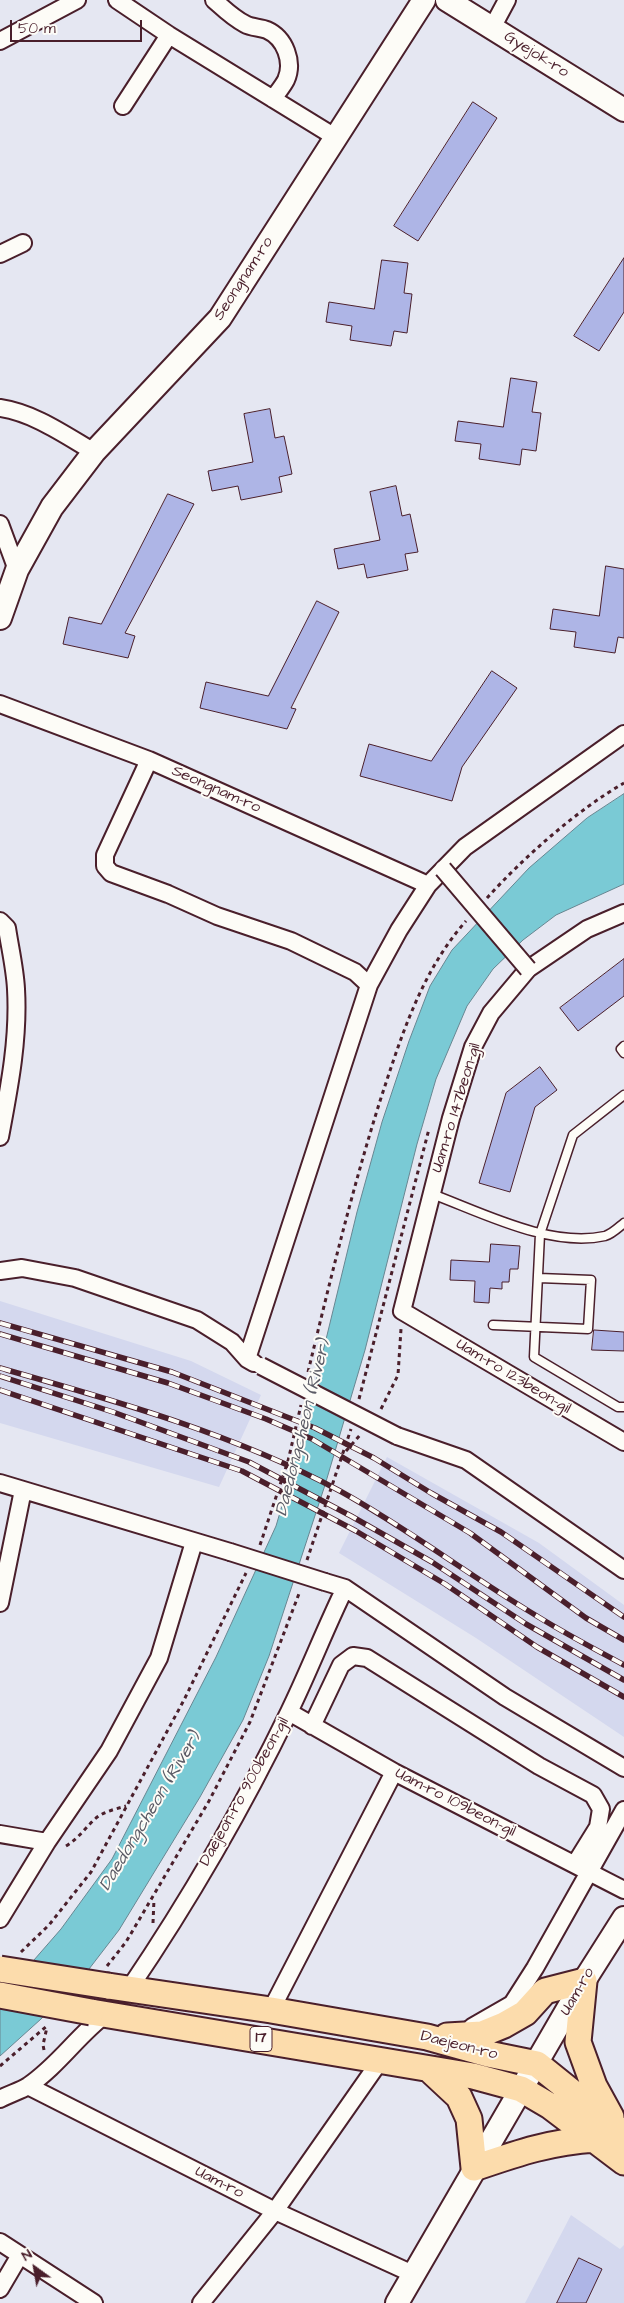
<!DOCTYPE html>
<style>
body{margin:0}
#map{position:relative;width:624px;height:2303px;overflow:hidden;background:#e5e7f2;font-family:"Architects Daughter",sans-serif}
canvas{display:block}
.north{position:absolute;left:10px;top:2243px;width:50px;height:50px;-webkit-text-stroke:4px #fdfcf7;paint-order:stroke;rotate:328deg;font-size:14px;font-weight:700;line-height:20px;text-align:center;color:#4a1f2b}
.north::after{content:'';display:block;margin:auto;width:18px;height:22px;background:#4a1f2b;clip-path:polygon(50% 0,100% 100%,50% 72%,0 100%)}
.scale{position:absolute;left:10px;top:20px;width:132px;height:22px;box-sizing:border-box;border:2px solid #4a1f2b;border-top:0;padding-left:6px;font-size:15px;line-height:18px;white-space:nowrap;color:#4a1f2b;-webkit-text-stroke:4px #fdfcf7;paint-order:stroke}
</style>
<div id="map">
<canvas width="624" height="2303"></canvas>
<div class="north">N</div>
<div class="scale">50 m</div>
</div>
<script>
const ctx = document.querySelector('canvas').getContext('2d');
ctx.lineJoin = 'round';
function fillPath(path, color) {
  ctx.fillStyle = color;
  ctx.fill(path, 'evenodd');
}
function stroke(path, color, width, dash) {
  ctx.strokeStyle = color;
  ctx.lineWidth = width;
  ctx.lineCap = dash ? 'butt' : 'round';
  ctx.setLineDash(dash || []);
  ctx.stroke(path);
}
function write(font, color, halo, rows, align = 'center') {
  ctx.font = font + ' "Architects Daughter",sans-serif';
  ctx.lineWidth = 4;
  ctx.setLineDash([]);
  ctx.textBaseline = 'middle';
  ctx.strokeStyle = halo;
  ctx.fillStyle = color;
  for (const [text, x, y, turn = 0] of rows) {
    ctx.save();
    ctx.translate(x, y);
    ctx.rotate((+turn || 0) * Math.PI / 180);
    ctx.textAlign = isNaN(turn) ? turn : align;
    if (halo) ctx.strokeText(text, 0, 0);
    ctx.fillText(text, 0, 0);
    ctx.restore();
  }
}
fillPath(new Path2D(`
 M0 1301 191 1361 261 1395 219 1487 0 1423Z
 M387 1457 539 1543 624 1605V1737L476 1638 339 1553Z
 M571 2215 620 2249 624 2245V2303H525Z`), '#d4d8ee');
const water = new Path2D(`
 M624 794V884L556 915 523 940 493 969 467 1006 436 1079 417 1144 365 1350 325 1485 269 1656 243 1720 200 1797 119 1930 89 1969 41 2019 0 2056V1999L61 1929 112 1859 216 1657 276 1526 302 1438 357 1212 382 1122 409 1041 430 986 452 950 529 868 587 818Z`);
fillPath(water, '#7acad5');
stroke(water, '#678691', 1);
const building = new Path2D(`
 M473 102 497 118 418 241 394 226Z
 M624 258V312L599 351 574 336Z
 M382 260 408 263 404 293 412 294 407 333 394 331 391 346 350 340 352 326 326 322 329 302 374 309Z
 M511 378 537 382 532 412 541 413 536 451 522 449 520 465 479 459 481 444 455 441 458 421 503 427Z
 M270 409 275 438 284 436 292 474 279 477 282 492 241 500 238 486 212 491 208 471 253 462 244 414Z
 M396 486 402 516 410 514 418 552 405 554 408 570 367 578 364 564 338 569 334 549 380 540 370 492Z
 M168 494 194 504 125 633 135 636 128 658 63 644 69 617 101 624Z
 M606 566 624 569V638L618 637 615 653 574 647 576 632 550 629 553 609 599 616Z
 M317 601 339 612 291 708 296 709 287 729 200 708 206 682 268 696Z
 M492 671 517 688 462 767 452 801 360 776 369 744 431 761Z
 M624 959V996L578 1031 560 1008Z
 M540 1067 557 1090 535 1107 510 1192 479 1183 506 1093Z
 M491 1244 520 1246 518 1269H510L509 1282H502V1289L490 1288 489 1303 474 1302 475 1281 450 1280 451 1260 489 1262Z
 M594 1330 624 1332V1351L592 1350Z
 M579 2258 602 2269 586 2303H557Z`);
fillPath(building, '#aeb5e6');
stroke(building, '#4a1f2b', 1);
const lane = new Path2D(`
 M624 1046 621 1049 624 1053
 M624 1095 573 1135 540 1234 534 1357 618 1407H624
 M432 1194C483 1213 550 1248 605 1236 612 1234 619 1227 624 1223
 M493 1325 588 1329 591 1280 539 1278`);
const street = new Path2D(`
 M117 0 169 35 335 137
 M214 0C224 9 233 18 245 24 252 28 260 27 267 30 285 38 294 62 286 80 283 86 277 93 273 99
 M492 28 507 0
 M0 41 77 0
 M123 106 169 35
 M0 254 23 243
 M0 408C34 413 65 435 94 452
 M0 524 17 570
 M0 704 149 760 428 885
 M149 760 105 855V866L111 873 168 894 217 916 291 941 355 972 369 985
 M624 913 587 929 528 969 491 1013 473 1047 451 1118 402 1311 624 1442
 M0 921 7 928C10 948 15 969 16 989 19 1039 9 1089 0 1137
 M0 1271 22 1268 75 1278 197 1320 232 1342 247 1359 254 1363
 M247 1359 369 985 399 930 428 885 465 847 624 734
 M397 1436 466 1460 624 1570
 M0 1483 230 1552
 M325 1582 345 1588 505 1697 624 1768
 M0 1603 23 1490
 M289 1712 394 1772 624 1890
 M312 1726 341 1665 353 1656 367 1658 539 1766 593 1795 601 1809 598 1827 575 1864
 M0 1834 47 1842
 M0 1919 47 1842 109 1751 159 1658 194 1542
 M129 1989C188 1902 243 1807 289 1712 309 1671 325 1629 345 1588
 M271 2010 394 1772
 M472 2027 512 2004 535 1968 624 1810
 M28 2086 275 2211 413 2274
 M0 2099C9 2094 20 2091 28 2086 58 2066 78 2035 106 2014
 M0 2242 94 2303
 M0 2289 20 2255
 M201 2303 275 2211 380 2061`);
const secondary = new Path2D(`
 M447 0 624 110
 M0 618 17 570 52 507 94 452 220 318 424 0
 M397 2303 584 1981 624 1918`);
const primary = new Path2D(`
 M108 1986 271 2010 427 2037 488 2054 537 2064 624 2134
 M91 2012 473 2076 521 2089 550 2106 624 2162
 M447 2036 482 2034 504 2025 525 2013 545 1991 584 1981 578 2042 594 2086 611 2117
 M430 2070 459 2097 469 2119 474 2168C518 2153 549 2142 596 2139`);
stroke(lane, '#4a1f2b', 11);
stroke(street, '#4a1f2b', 20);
stroke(secondary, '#4a1f2b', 26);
stroke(primary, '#4a1f2b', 29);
stroke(new Path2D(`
 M487 898C523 858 577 810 624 783
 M308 1372C330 1281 352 1190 380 1101 401 1037 421 972 466 921
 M359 1399 429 1129
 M381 1409 398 1375 401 1329
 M346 1451 360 1435
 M260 1545 288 1461 301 1405
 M307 1560 351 1429
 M66 1846C79 1838 86 1827 96 1818 105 1811 116 1809 126 1806
 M153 1923 154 1899
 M21 1952 49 1925 91 1872 184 1700 246 1573
 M107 1966 126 1942 209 1801 250 1722 300 1591
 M44 2050 43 2045 47 2027
 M0 2066 48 2025`), '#4a1f2b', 3, [4, 4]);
stroke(lane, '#fdfcf7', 8);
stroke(street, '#fdfcf7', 16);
stroke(secondary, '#fdfcf7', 22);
stroke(primary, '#fcdcac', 25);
const rail = new Path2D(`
 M0 1323 172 1372 315 1428 374 1458 431 1493 501 1532 624 1617
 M0 1334 168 1383 266 1419 312 1439 470 1533 586 1618 624 1640
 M0 1368C116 1401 234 1434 340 1491 407 1528 467 1574 532 1613 562 1632 593 1648 624 1665
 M0 1376 113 1412 249 1462 351 1516 432 1562 526 1624 624 1680
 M0 1390 242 1471 356 1531 445 1584 537 1647 624 1697`);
stroke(rail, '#4a1f2b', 5.5);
stroke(rail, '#fdfcf7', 4, [11]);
const streetBridge = new Path2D(`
 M443 869 528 969
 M261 1366 397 1436
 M230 1552 325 1582`);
const primaryBridge = new Path2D(`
 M0 1969 108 1986
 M0 1995 91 2012`);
stroke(streetBridge, '#4a1f2b', 20, []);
stroke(primaryBridge, '#4a1f2b', 29, []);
stroke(streetBridge, '#fdfcf7', 16);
stroke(primaryBridge, '#fcdcac', 25);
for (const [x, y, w] of [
 [261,2039,22]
]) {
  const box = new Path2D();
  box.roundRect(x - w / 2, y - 12.5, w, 25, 4);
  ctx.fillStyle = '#fdfcf7';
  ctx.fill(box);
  stroke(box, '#4a1f2b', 1);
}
write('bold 15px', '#4a1f2b', null, [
 ["17",261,2039]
]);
write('16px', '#4a1f2b', '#fdfcf7', [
 ["Gyejok-ro",536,55,32],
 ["Seongnam-ro",244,279,-57],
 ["Seongnam-ro",216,790,24],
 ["Uam-ro 147beon-gil",457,1108,-73],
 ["Uam-ro 123beon-gil",513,1377,31],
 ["Daejeon-ro 900beon-gil",245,1792,-61],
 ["Uam-ro 109beon-gil",455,1803,27],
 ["Uam-ro",578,1992,-60],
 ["Daejeon-ro",459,2046,14],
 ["Uam-ro",219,2183,27]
]);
write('italic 18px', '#5b5b66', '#fdfcf7', [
 ["Daedongcheon (River)",304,1428,-76],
 ["Daedongcheon (River)",151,1812,-59]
]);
</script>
